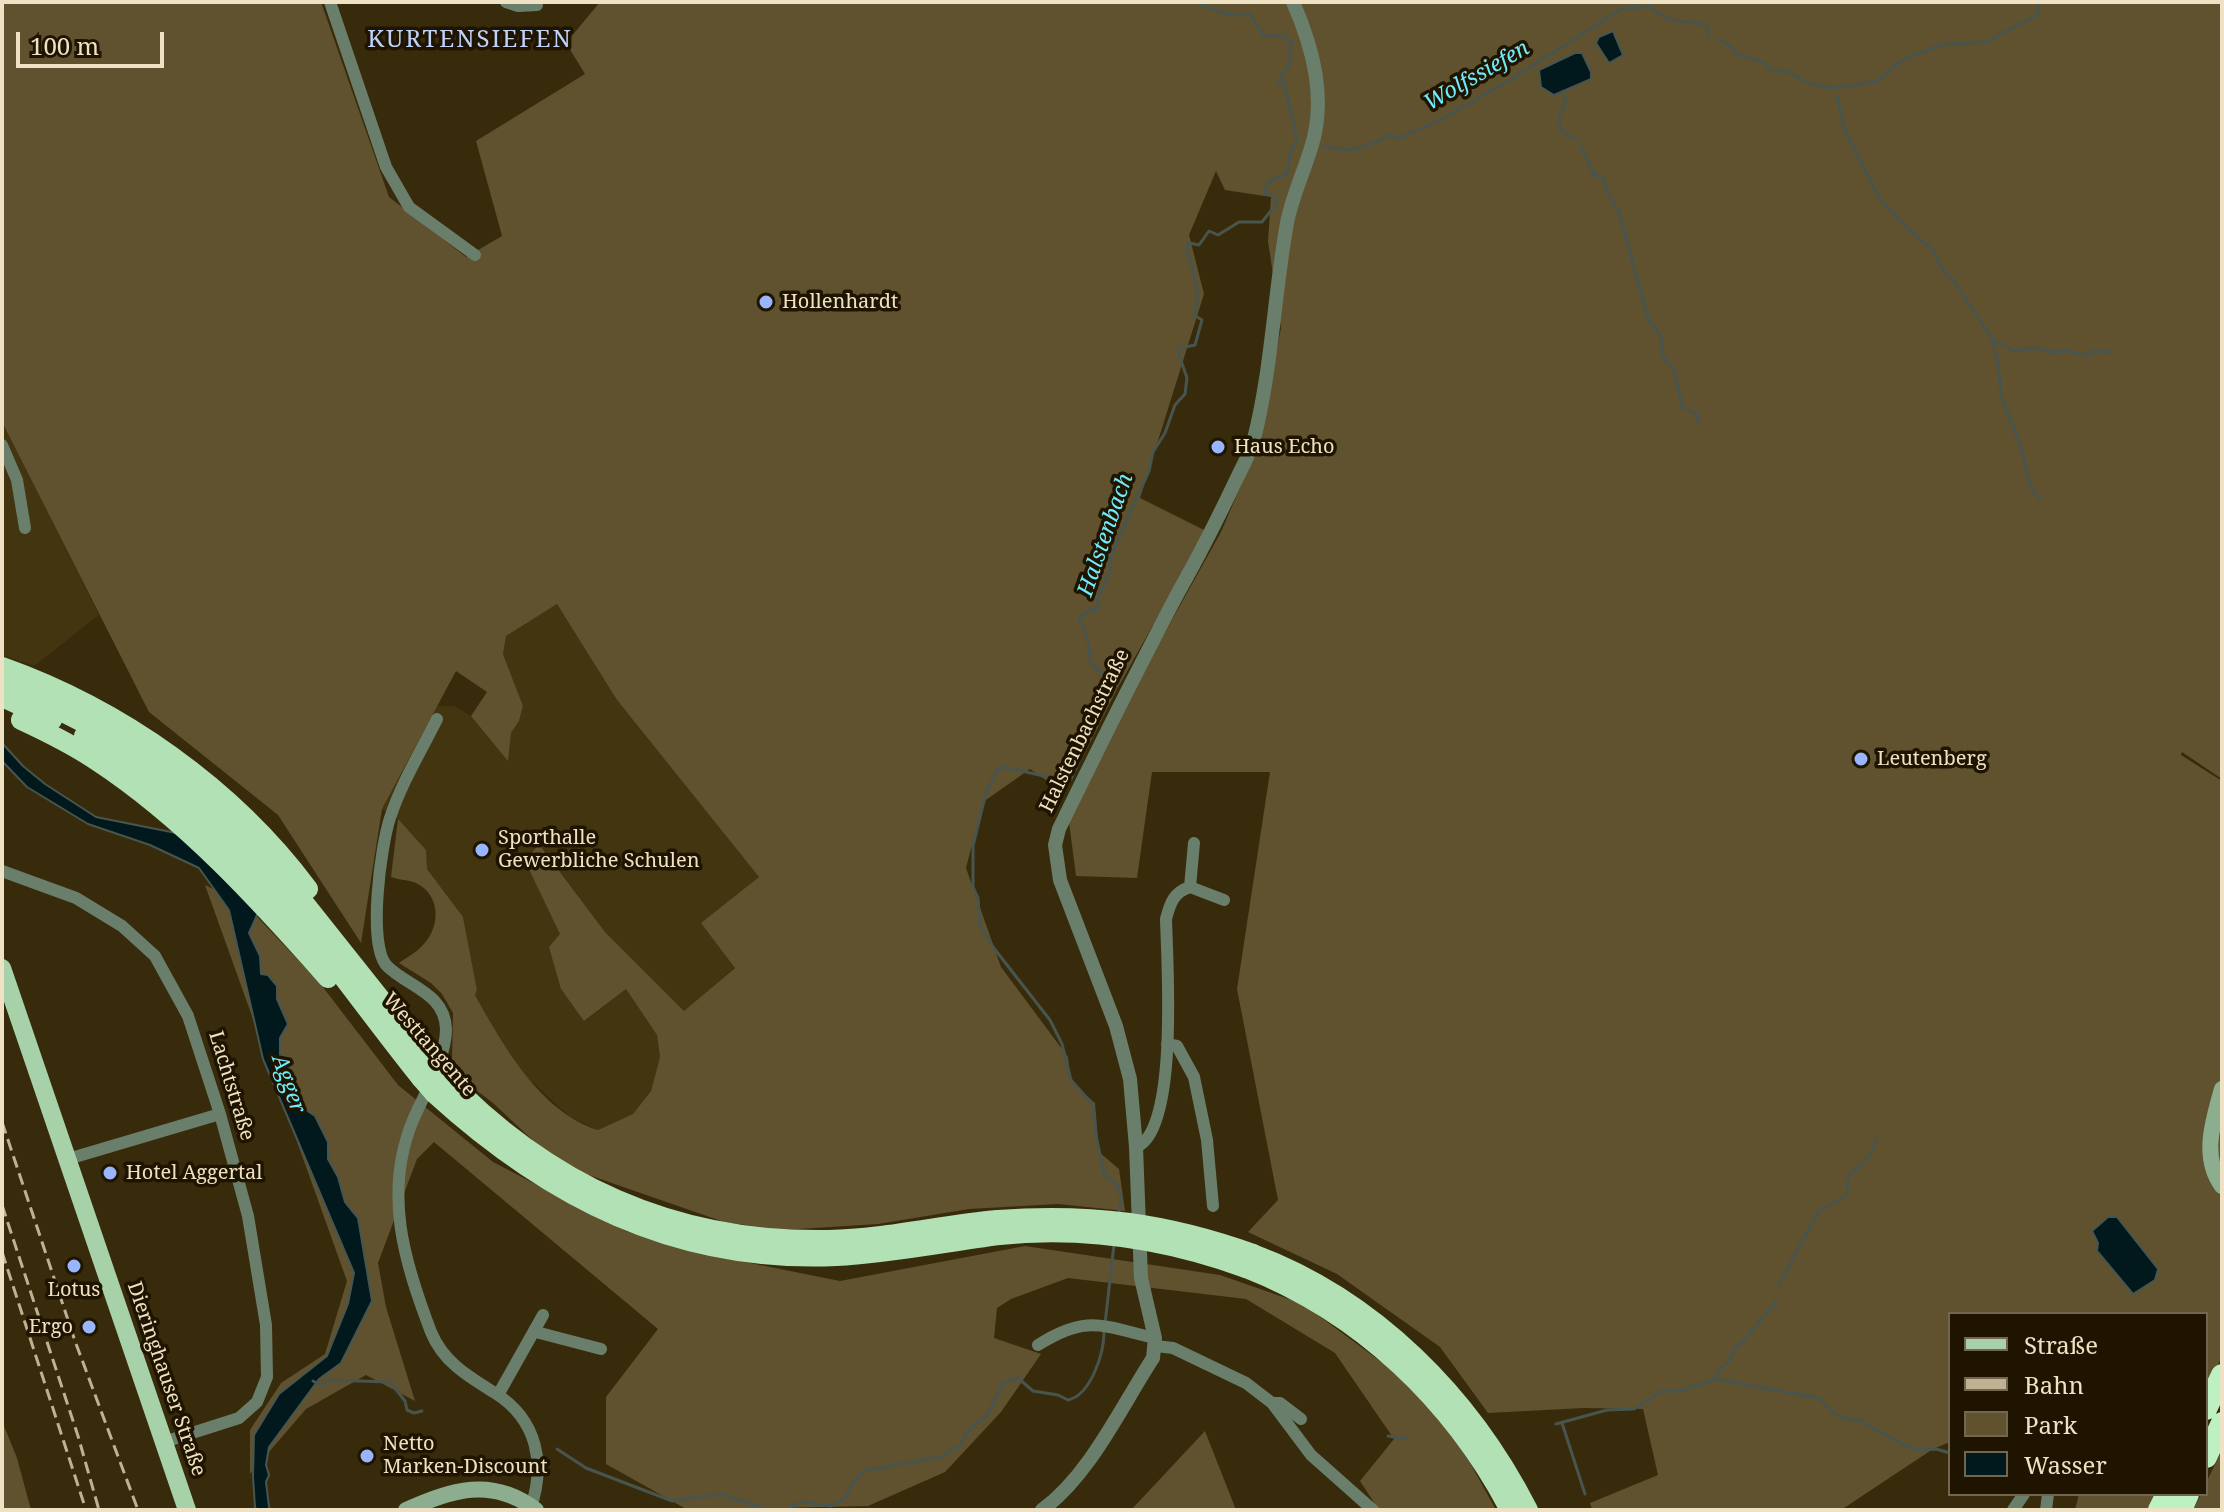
<!DOCTYPE html>
<meta charset="utf-8">
<style>
body{margin:0}
#map{position:relative;width:2224px;height:1512px;overflow:hidden;background:#382b0b;font-family:"Noto Serif",serif}
canvas{display:block}
.frame{position:absolute;inset:0;border:4px solid #efe2c4;pointer-events:none}
.legend{position:absolute;left:1948px;top:1312px;width:260px;height:184px;box-sizing:border-box;background:#1e1400;border:2px solid #72664e;margin:0;padding:10px 14px;list-style:none;font-size:24px;color:#efe2c4}
.legend li{display:flex;align-items:center;gap:16px;height:40px}
.legend b{width:40px;border:2px solid #72664e}
.scale{position:absolute;left:16px;top:32px;width:148px;height:36px;box-sizing:border-box;border:4px solid #efe2c4;border-top:0;padding-left:10px;font-size:24px;line-height:28px;white-space:nowrap;color:#efe2c4;-webkit-text-stroke:6px #1e1400;paint-order:stroke}
</style>
<div id="map">
<canvas width="2224" height="1512"></canvas>
<div class="frame"></div>
<ul class="legend">
<li><b style="height:10px;background:#a6d1a9"></b>Straße</li>
<li><b style="height:10px;background:#bfb293"></b>Bahn</li>
<li><b style="height:22px;background:#60522f"></b>Park</li>
<li><b style="height:22px;background:#01191d"></b>Wasser</li>
</ul>
<div class="scale">100 m</div>
</div>
<script>
const ctx = document.querySelector('canvas').getContext('2d');
ctx.lineJoin = 'round';
function fillPath(path, color) {
  ctx.fillStyle = color;
  ctx.fill(path, 'evenodd');
}
function stroke(path, color, width, dash) {
  ctx.strokeStyle = color;
  ctx.lineWidth = width;
  ctx.lineCap = dash ? 'butt' : 'round';
  ctx.setLineDash(dash || []);
  ctx.stroke(path);
}
function write(font, color, halo, rows, align = 'center') {
  ctx.font = font + ' "Noto Serif",serif';
  ctx.lineWidth = 7;
  ctx.setLineDash([]);
  ctx.textBaseline = 'middle';
  ctx.strokeStyle = halo;
  ctx.fillStyle = color;
  for (const [text, x, y, turn = 0] of rows) {
    ctx.save();
    ctx.translate(x, y);
    ctx.rotate((+turn || 0) * Math.PI / 180);
    ctx.textAlign = isNaN(turn) ? turn : align;
    if (halo) ctx.strokeText(text, 0, 0);
    ctx.fillText(text, 0, 0);
    ctx.restore();
  }
}
fillPath(new Path2D(`
 M2 422 99 615 34 666 2 655Z
 M557 604 617 700 759 877 702 923 735 967 684 1012 605 932 540 844 560 934 561 989 585 1021 626 989 657 1035 660 1057 651 1091 633 1114 598 1130 570 1117 528 1078 508 1054 475 995 477 990 463 917 427 869 398 819 382 809 436 706H454L471 716 508 760 511 733 519 721 523 706 503 654 506 636Z`), '#433510');
fillPath(new Path2D(`
 M2 2H321L389 197 466 257 502 236 476 141 585 74 566 43 600 2H2222V779L2182 752 2181 755 2222 781V1356L2206 1391V1314H1950V1442L1933 1449 1841 1510H1592L1590 1503 1658 1475 1643 1409 1584 1408 1488 1413 1440 1347 1337 1274 1248 1232 1278 1200 1237 989 1270 772H1152L1137 878 1076 876 1069 822 1158 645 1221 532 1257 448 1281 328 1268 241 1271 197 1225 190 1216 171 1189 235 1204 294 1140 498 1206 531 1117 689 1065 793 1030 769 983 802 966 868 1001 967 1068 1057 1071 1082 1095 1103 1099 1152 1119 1169 1125 1211 1058 1204 969 1209 878 1224 782 1230 724 1222 583 1173 541 1148 493 1103 463 1080 452 1062 453 1013 442 994 431 983 399 963C405 958 414 954 420 948 440 931 443 896 416 883 409 880 399 880 391 877L398 819 426 850 427 869 463 917 477 990 475 995C503 1045 540 1112 598 1130L633 1114 651 1091 660 1057 657 1035 626 989 584 1021 561 989 549 947 560 934 525 861 539 844 605 932 684 1011 735 968 701 923 759 877 617 700 557 604 506 636 503 654 523 706 519 721 511 733 508 761 471 716 487 692 456 671 382 809 361 943 278 815 149 712 2 422Z
 M205 885 247 906 319 982 398 1085 493 1162 626 1231 700 1253 840 1281 1025 1246 1220 1275 1303 1304 1399 1375 1452 1430 1496 1510H1379L1360 1481 1394 1439 1335 1353 1246 1299 1068 1278 1011 1299 997 1308 994 1338 1041 1354 1001 1412 945 1472 868 1506 688 1510 606 1464V1397L658 1329 434 1142 417 1159 378 1263 386 1307 415 1401 366 1375 306 1409 250 1474V1430L281 1383 325 1354 347 1281Z
 M2 1421 17 1458 31 1510H2Z
 M1205 1431 1236 1510H1131Z
 M2222 1450V1510H2193L2201 1494H2206V1483Z
 M2079 1494H2158L2151 1510H2075Z`), '#60522f');
const water = new Path2D(`
 M1613 31 1623 55 1609 63 1596 43 1599 37Z
 M1575 53H1582L1591 72V79L1554 95 1541 87 1539 70Z
 M2 743 23 766 45 784 96 817 186 835 258 913 249 933 260 956 261 974 268 975 277 986V999L288 1024 280 1038V1056L306 1110 315 1116 328 1142V1159L338 1177 345 1202 358 1218 372 1301 341 1363 319 1379 269 1447 266 1465 269 1475 266 1482 269 1507 271 1510H257L255 1507 253 1477 254 1435 279 1394 327 1356 348 1304 354 1273 263 1059 229 910 199 868 150 845 88 824 27 787 2 761Z
 M2108 1217H2117L2158 1269 2155 1280 2133 1294 2097 1251 2098 1243 2092 1231Z`);
fillPath(water, '#01191d');
stroke(water, '#48554f', 2);
stroke(new Path2D(`
 M1197 2C1213 9 1232 18 1250 14L1264 36H1283L1292 42 1289 58 1291 63 1279 79 1280 84 1284 83 1297 140
 M1633 8H1640L1650 5C1666 25 1683 19 1706 25L1709 35
 M1718 39 1730 46 1736 54 1763 62 1770 70 1788 72 1810 84 1834 88 1877 81 1902 60 1940 45 1986 42 2037 15 2040 2
 M1562 92 1566 101 1559 117 1562 132 1576 139
 M1837 97 1844 129 1879 197 1904 225 1933 250 1940 266 1954 281 1992 339 1998 362 2001 394 2021 448 2031 488 2039 498
 M1323 146C1354 153 1361 150 1390 135L1399 138 1442 119 1515 77 1623 8H1633L1634 2
 M1581 147 1594 175 1602 176 1609 195 1619 212 1649 322C1661 330 1663 340 1662 355L1674 369 1682 407 1697 414 1698 422
 M1994 340 2015 351 2035 348 2050 352 2070 351 2088 356 2093 351 2112 352
 M1119 1212 1121 1197 1118 1186 1104 1174 1096 1135 1093 1105 1071 1080 1062 1044 1050 1020 993 947 980 924 978 898 973 887V846L986 793 998 769 1004 767 1066 781 1071 779 1112 686V681L1091 664 1088 640 1079 618 1089 610 1099 609 1097 600 1110 572 1111 556 1149 471 1153 452 1165 433 1175 405 1185 394 1187 378 1178 352 1180 348 1195 345 1202 320 1194 315C1202 290 1193 272 1186 248L1189 243 1199 245 1209 231 1218 235 1239 222H1262L1277 203 1275 197 1265 193 1268 182 1287 174 1290 154 1297 140
 M1779 1285 1819 1210 1846 1196 1849 1176 1869 1157 1877 1139
 M1105 1324 1114 1244
 M1716 1378 1719 1370 1729 1361 1735 1348 1744 1341 1777 1300
 M313 1381 321 1385 328 1380 390 1382 405 1401 407 1410 414 1413 422 1411
 M1562 1423 1585 1494
 M1556 1424 1607 1410 1634 1409 1662 1391H1679L1715 1379 1818 1398 1839 1417 1859 1420 1904 1445 1921 1450 1936 1449 1950 1453
 M1388 1436 1407 1439
 M557 1449 586 1468 672 1501 720 1494 766 1509H785L802 1502 831 1506 845 1498 853 1483 863 1471 941 1457 960 1445 969 1429 986 1417 1004 1382 1018 1378 1033 1391 1058 1395 1068 1400C1091 1395 1104 1353 1104 1332`), '#48554f', 3);
stroke(new Path2D(`
 M330 2 386 167 409 207 475 255
 M506 2 518 6 537 5
 M2 445 17 480 25 528
 M437 719C421 751 401 784 390 818 381 845 367 945 387 966 408 987 445 993 446 1029 446 1059 425 1092 413 1120 383 1193 404 1261 431 1332 443 1362 469 1377 495 1393 538 1420 546 1465 530 1510
 M2 871 76 898 122 926 155 956 188 1016 220 1114 248 1216 266 1325 267 1377 257 1402 239 1418 164 1442
 M1190 887 1224 900
 M1167 1044 1177 1046 1194 1077 1207 1140 1213 1206
 M1136 1147C1179 1132 1167 960 1166 919 1170 903 1174 892 1190 887L1194 843
 M68 1159 220 1114
 M536 1332 601 1349
 M1038 1345C1087 1314 1102 1326 1155 1338
 M1156 1346 1173 1348 1246 1383 1272 1403 1311 1455 1373 1510
 M498 1395 543 1315
 M1275 1403H1280L1301 1419
 M2013 1510 2024 1494
 M2046 1510 2048 1494`), '#6a7f6b', 12);
stroke(new Path2D(`
 M1042 1510C1090 1475 1121 1407 1153 1358L1155 1338 1141 1278 1136 1147 1130 1079 1116 1026 1060 880 1055 845 1059 829C1098 749 1137 670 1179 591 1200 554 1219 516 1237 478 1243 465 1251 452 1254 439 1272 368 1274 295 1287 223 1292 197 1303 174 1311 148 1327 99 1313 48 1293 2`), '#6a7f6b', 14);
stroke(new Path2D(`
 M2222 1089C2213 1121 2201 1157 2222 1186
 M406 1510C451 1490 492 1476 536 1510`), '#8cad8e', 16);
stroke(new Path2D(`
 M2 968 187 1510`), '#a6d1a9', 18);
stroke(new Path2D(`
 M2 667C120 709 233 788 308 889
 M2 681 116 739 173 777 223 818 297 894 429 1060
 M2 697 52 720
 M21 720C47 732 73 745 97 761 185 819 258 899 328 978
 M84 736C167 786 240 848 301 923 342 974 380 1027 421 1078
 M441 1073C547 1185 674 1243 829 1240 886 1239 941 1225 998 1220
 M434 1093C549 1198 676 1263 836 1256 891 1253 945 1242 999 1235
 M1253 1254C1374 1299 1470 1396 1528 1510
 M1246 1268C1361 1313 1453 1401 1510 1510`), '#b2e1b5', 20);
stroke(new Path2D(`
 M2206 1409 2222 1375
 M2206 1457 2222 1423
 M2159 1510 2167 1494
 M2181 1510 2188 1494`), '#bdf1c1', 22);
stroke(new Path2D(`
 M2 1122 75 1341 138 1510
 M2 1205 78 1436 99 1510
 M2 1252 86 1510`), '#bfb293', 3, [12, 6]);
stroke(new Path2D(`
 M429 1060 441 1073
 M421 1078 434 1093
 M998 1220C1090 1213 1166 1223 1253 1254
 M999 1235C1085 1226 1166 1239 1246 1268`), '#b2e1b5', 20);
for (const [x, y, r, color] of [
 [766,302,8,"#98b5fd"],
 [1218,447,8,"#98b5fd"],
 [1861,759,8,"#98b5fd"],
 [482,850,8,"#98b5fd"],
 [110,1173,8,"#98b5fd"],
 [74,1266,8,"#98b5fd"],
 [89,1327,8,"#98b5fd"],
 [367,1456,8,"#98b5fd"]
]) {
  const dot = new Path2D();
  dot.arc(x, y, r, 0, 2 * Math.PI);
  ctx.fillStyle = color;
  ctx.fill(dot);
  stroke(dot, '#1e1400', 3);
}
write('20px', '#efe2c4', '#1e1400', [
 ["Hollenhardt",782,302],
 ["Haus Echo",1234,447],
 ["Leutenberg",1877,759],
 ["Sporthalle",498,838],
 ["Gewerbliche Schulen",498,861],
 ["Hotel Aggertal",126,1173],
 ["Lotus",74,1290,"center"],
 ["Ergo",73,1327,"right"],
 ["Netto",383,1444],
 ["Marken-Discount",383,1467]
], 'left');
write('20px', '#efe2c4', '#1e1400', [
 ["Halstenbachstraße",1085,731,-64],
 ["Westtangente",429,1045,49],
 ["Lachtstraße",231,1086,73],
 ["Dieringhauser Straße",166,1379,71]
]);
write('italic 22px', '#70ebfb', '#1e1400', [
 ["Wolfssiefen",1477,76,-30],
 ["Halstenbach",1106,535,-71],
 ["Agger",288,1084,70]
]);
ctx.letterSpacing = '2px';
write('24px', '#bfd1fa', '#1e1400', [
 ["KURTENSIEFEN",470,40]
]);
ctx.letterSpacing = '0px';
</script>
